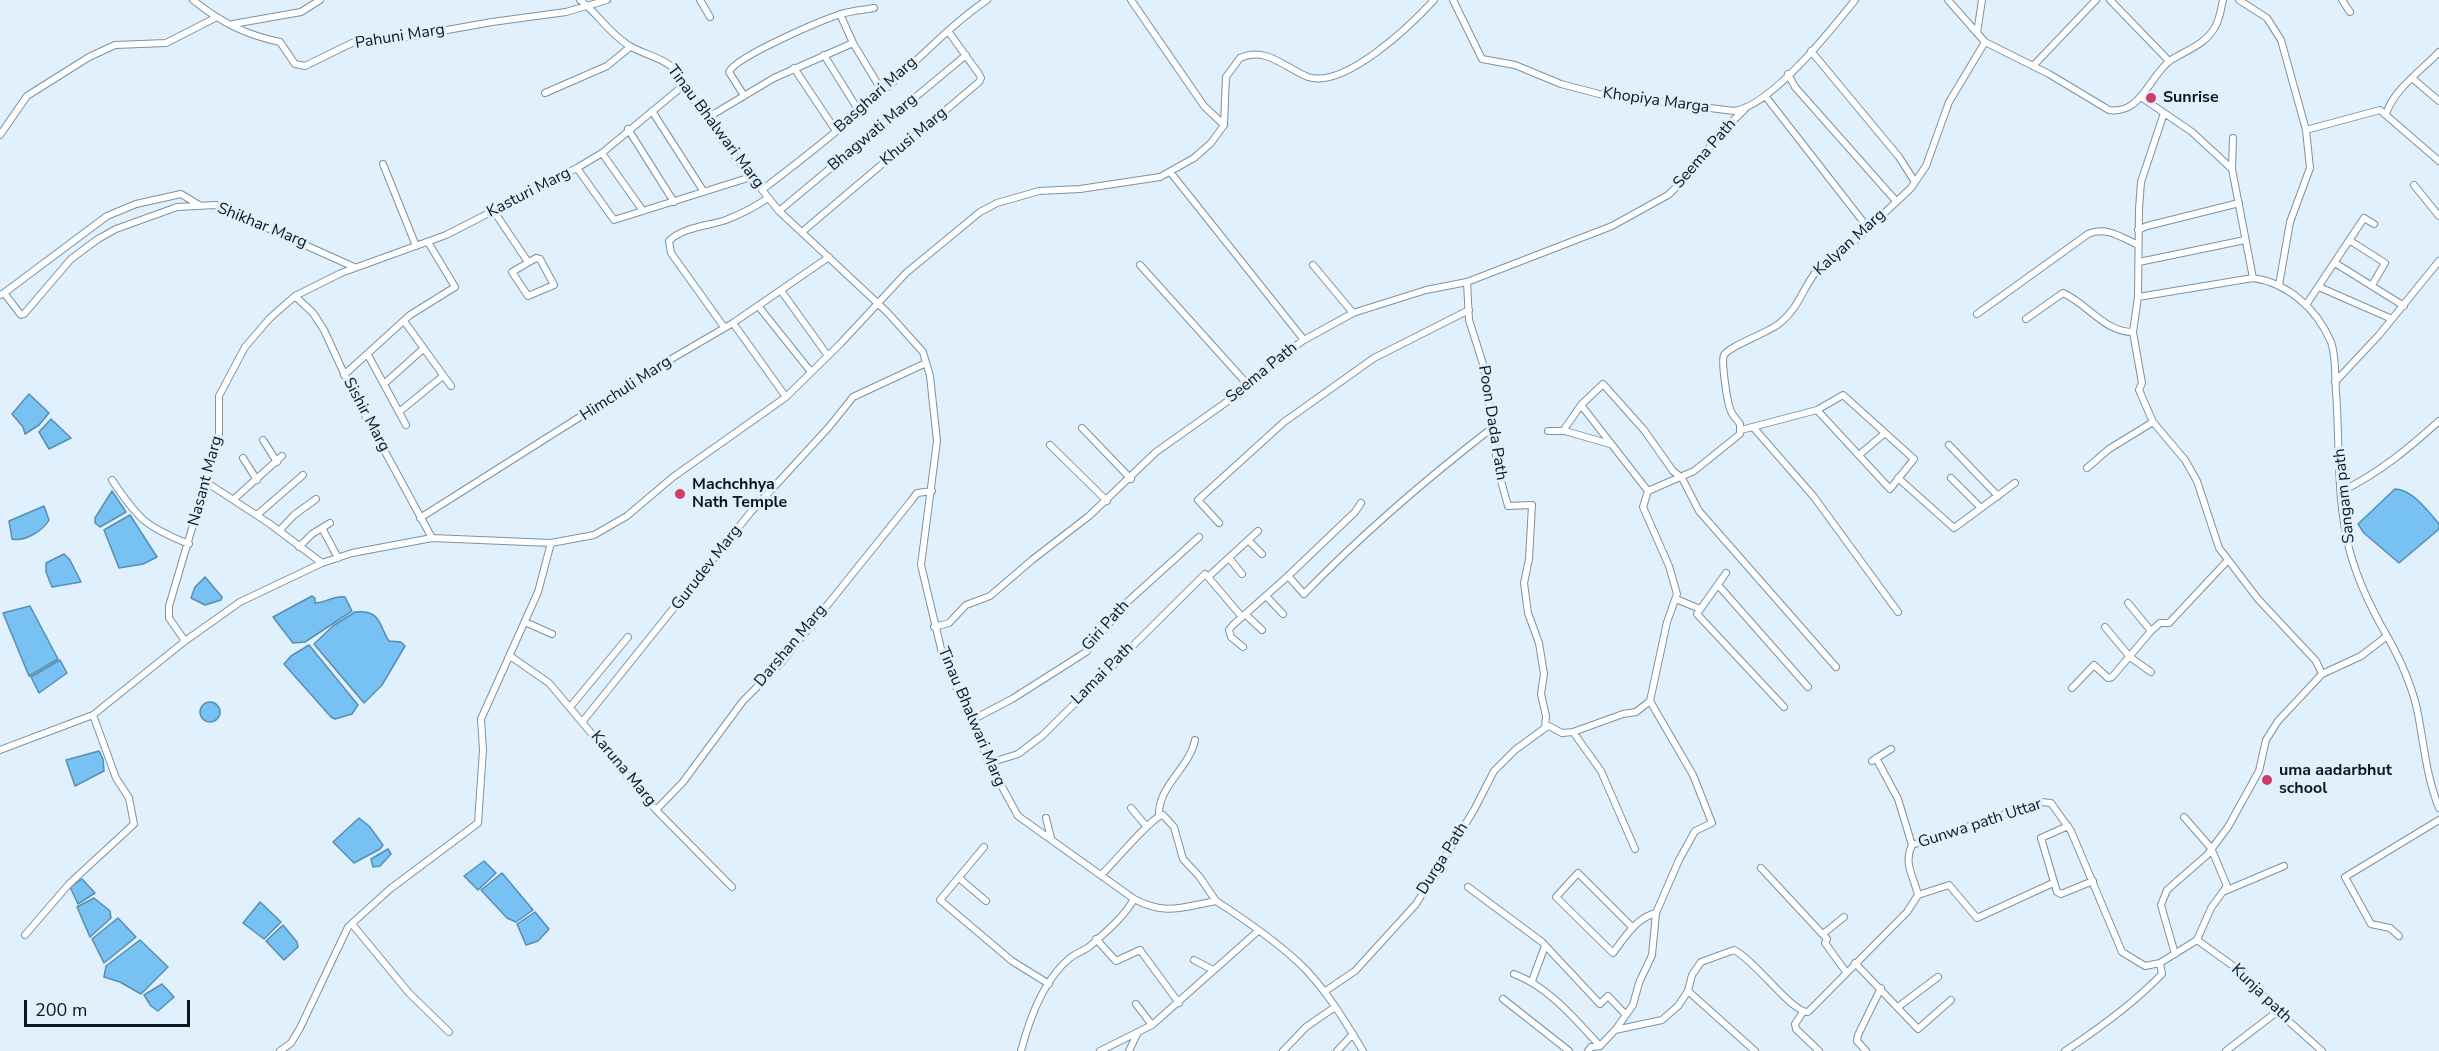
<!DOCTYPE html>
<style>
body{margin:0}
#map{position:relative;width:2439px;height:1051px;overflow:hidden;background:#e0f0fd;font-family:"Nunito Sans",sans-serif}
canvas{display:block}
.scale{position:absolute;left:24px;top:1000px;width:166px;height:27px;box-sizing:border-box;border:3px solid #0c161d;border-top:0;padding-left:8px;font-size:18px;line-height:21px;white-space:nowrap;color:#0c161d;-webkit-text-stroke:4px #e0f0fd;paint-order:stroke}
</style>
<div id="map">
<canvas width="2439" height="1051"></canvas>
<div class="scale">200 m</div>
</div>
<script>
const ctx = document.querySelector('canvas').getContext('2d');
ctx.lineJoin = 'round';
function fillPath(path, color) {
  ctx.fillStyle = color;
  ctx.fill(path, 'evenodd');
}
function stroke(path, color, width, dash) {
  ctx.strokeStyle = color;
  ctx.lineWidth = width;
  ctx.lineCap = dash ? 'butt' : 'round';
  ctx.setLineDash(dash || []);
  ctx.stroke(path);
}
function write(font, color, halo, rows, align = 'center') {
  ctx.font = font + ' "Nunito Sans",sans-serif';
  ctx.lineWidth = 6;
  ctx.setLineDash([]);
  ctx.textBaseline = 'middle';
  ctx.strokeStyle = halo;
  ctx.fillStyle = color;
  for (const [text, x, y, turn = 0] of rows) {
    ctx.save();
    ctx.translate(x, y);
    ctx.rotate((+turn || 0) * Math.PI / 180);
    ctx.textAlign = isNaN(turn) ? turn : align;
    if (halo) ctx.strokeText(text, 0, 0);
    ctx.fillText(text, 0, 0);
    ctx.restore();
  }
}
const water = new Path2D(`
 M29 394 49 413 39 425 25 434 23 427 12 414Z
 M51 419 71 438 49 449 39 432Z
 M2395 489C2412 489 2429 512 2439 524V529L2399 563 2364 533 2358 524Z
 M112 491 126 512 100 527 95 523V518Z
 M44 506 49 520C43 531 24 542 12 539L9 521Z
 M130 515 157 557 143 564 119 568 104 530Z
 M64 554 70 560 81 582 52 587 46 572V563Z
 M205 577 222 597 221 600 205 605 191 598 195 587Z
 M312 596 315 598V603C326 603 334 595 345 597L352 611 305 642 293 643 273 617Z
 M30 606 58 659 29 676 3 613Z
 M355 612C382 609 379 627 389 641L401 642 405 646 382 685 364 703 314 644 333 626Z
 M309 645 358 705 352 714 335 719 331 717 284 664 291 656Z
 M60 660 67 673 39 693 31 677Z
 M200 712a10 10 0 1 1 20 0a10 10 0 1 1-20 0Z
 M99 751 103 759 104 771 75 786 66 760Z
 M359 818 369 826 383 845 380 849 354 863 333 842Z
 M388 849 391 854 380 866 373 867 371 859Z
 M484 861 496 873 478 890 464 876Z
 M502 873 533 910 516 922 507 918 481 890Z
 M82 879 95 893 78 904 70 887Z
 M94 898 110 911 111 918 90 937 77 907Z
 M260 902 281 922 264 939 243 923Z
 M535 912 549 929 538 941 526 945 517 924Z
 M118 918 136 937 104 963 92 939Z
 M283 925 297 942 298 947 284 960 266 941Z
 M140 940 168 967 141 994 120 982 104 977 106 966Z
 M162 984 174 997 158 1011 151 1006 144 995Z`);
fillPath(water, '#77c1f3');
stroke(water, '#578eb3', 1.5);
const minor = new Path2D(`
 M193 0C220 22 246 35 280 42L295 64 305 66 354 42 391 40 492 22 566 12 607 0
 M580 0C598 14 609 33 628 45 642 54 658 56 671 66L718 135 779 211 887 312 923 352 930 376 937 441 921 565 943 657 989 763 1018 816 1134 899C1166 916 1182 907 1216 901 1244 919 1273 939 1298 962 1324 986 1345 1021 1363 1051
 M700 0 710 17
 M1131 0 1204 106 1224 125
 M1453 0 1482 59 1515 65 1561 84 1599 94 1734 111C1771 106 1831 30 1855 0
 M1948 0 1985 42
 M2110 0 2169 61
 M2239 0 2267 18 2281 40 2306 130
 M2342 0 2350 12
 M840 14 853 43
 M233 24 301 12 320 0
 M1977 33 1982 0
 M1811 51 1899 157 1915 182
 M824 55 859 111
 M2033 66 2096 0
 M794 68 836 131
 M1788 74 1795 87 1896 201
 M2412 78 2439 101
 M545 93 607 66 630 47
 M743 94 729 72C735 57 822 20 841 14 851 11 863 10 874 8
 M1766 97 1868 228
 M2141 97 2192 132 2232 169 2253 278C2288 283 2317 309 2331 342 2336 356 2335 377 2336 392 2340 444 2336 501 2350 552 2358 581 2372 610 2387 636L2361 656 2322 674 2278 721 2266 740 2259 771 2228 827 2207 855 2167 890 2161 905 2175 954
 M652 111 704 192
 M2164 113 2141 182 2139 209 2138 297 2133 332 2142 383 2139 390 2153 422 2185 460 2197 481 2219 548 2258 599 2316 661 2322 674
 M2386 114C2394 89 2421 71 2439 52
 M707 118 774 78 853 43 882 91
 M628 129 674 202
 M0 135 27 96 89 57 115 45 166 43 215 18
 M602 153 643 211
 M383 164 416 246
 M577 168 614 220 751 177
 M2232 169 2233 138
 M1171 173 1304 340
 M2414 185 2439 216
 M763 189C808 155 852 120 894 81 924 54 953 23 987 0
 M493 210 528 262
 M779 211 966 55
 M2138 230 2147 226 2239 203
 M802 232 979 82 981 78 979 74 948 31
 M2349 240 2385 263 2372 285
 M536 258 540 259 554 285 528 296 512 272Z
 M2139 262 2245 240
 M2335 263 2404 306
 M1140 265 1249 386
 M1313 265 1353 313
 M2279 285 2290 222 2310 168 2306 130 2380 110 2439 161
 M2319 287 2392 319
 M782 292 828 356
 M4 293 107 216 136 204 181 194 199 205
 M0 295 4 293 21 315 24 314 71 259 98 239 116 229 177 207 216 205 354 267
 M295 296 313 313 324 330 353 393 432 538
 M2138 297 2253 278
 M2306 305 2364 218 2374 224
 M759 307 811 372
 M1977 314 2088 234C2106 226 2121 237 2138 245
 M2026 319 2063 293C2088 304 2104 332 2133 332
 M404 321 451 386
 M733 323 786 397
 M724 327 671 253 669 241C683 227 708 226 726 220 741 214 755 207 768 198
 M368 355 406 425
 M344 375 410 315 455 287 428 242
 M2335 382 2379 335 2439 261
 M384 384 423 349
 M399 412 443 376
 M1753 427 1814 497 1898 612
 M1082 428 1131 479
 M1741 430 1817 410 1843 395 1914 459 1890 489 1817 410
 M1548 431H1565L1610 444
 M1563 431 1581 405
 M263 440 277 462
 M1050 445 1107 501
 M1949 445 1998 496
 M1859 455 1885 433
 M243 458 257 480
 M2087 468 2109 449 2153 422
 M1898 478 1954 528 2015 483
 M1951 478 1981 508
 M112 480C138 519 146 527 189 544
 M206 482 270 524 322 563
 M1648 491 1581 405 1603 384 1644 430 1673 471 1682 478 1699 511 1836 667
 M2342 491C2379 473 2408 449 2439 421
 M234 499 282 456
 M257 515 303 475
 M420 518 673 358 733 323 829 257
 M1219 523 1198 500 1284 422 1374 358 1469 310
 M322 528 338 558
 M279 531 294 515 316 499
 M1249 541 1262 554
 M299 547 312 534 330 523
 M1229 558 1242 574
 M1726 573 1697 614 1784 707
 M1288 576 1355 512 1361 503
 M1718 585 1808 687
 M1266 596 1283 614
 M1676 599 1700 609
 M2128 603 2151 631
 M1245 614 1262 630
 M1242 617 1208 577 1258 531
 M525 622 552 634
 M934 627 949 623 966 605 990 596 1032 560 1089 516 1156 452 1249 386 1279 357 1304 340 1353 313 1426 290 1467 282 1612 226 1668 195 1687 177 1720 133 1744 110
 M2105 627 2130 657 2151 672
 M2387 636C2400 659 2411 683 2417 709 2424 743 2426 776 2439 808
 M185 641 169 618V606L219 437V396L245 347 270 318 295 296 341 273 446 235 577 168 602 153 684 85
 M1243 647 1231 637 1229 630 1233 625 1288 576 1304 594C1363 533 1425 480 1492 428
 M510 656 549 683 656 810 732 887
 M2072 688 2094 665 2108 678 2112 677 2151 631 2160 623H2169L2228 560
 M571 706 628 637
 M972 720 1012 699 1086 652 1125 604 1199 537
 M583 721 750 513 829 427 853 397 926 363
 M1545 728 1549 726 1562 733 1573 732 1623 714 1636 712 1650 701 1667 622 1677 594 1669 566 1643 507 1648 491 1694 471 1740 434V424C1737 420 1732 415 1730 409 1727 400 1721 361 1724 355 1729 346 1768 333 1780 323 1809 299 1802 270 1843 252L1911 188 1926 166 1949 102 1985 42 2049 74 2109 110C2142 115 2150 74 2171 60 2187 50 2206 44 2215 27 2220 19 2221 8 2223 0
 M1573 732 1601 771 1635 849
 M0 750 93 715 185 641 240 602 322 563 352 553 432 538 551 543 594 535 627 516 673 477 786 397 841 343 906 273 980 212 997 203 1039 191 1080 189 1160 177 1194 158 1211 143 1224 125 1226 77 1240 58C1266 46 1285 68 1308 77 1345 89 1411 25 1434 0
 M1876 758 1898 799 1912 845
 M1872 761 1891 749
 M989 763 1018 754 1043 735 1205 574 1208 577
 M1131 808 1146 826
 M656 810 683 782 743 701 780 664 911 501 917 493 932 491
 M1159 815C1158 786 1190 767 1195 740
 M1046 818 1051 838
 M2068 826 2041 838 2057 892 2061 894 2093 881
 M984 847 940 900 1012 961 1049 984
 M1761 868 1827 939 1825 943 1846 972
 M1102 874C1114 863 1152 816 1163 815L1174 827 1183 859 1199 876 1216 901
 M959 878 986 901
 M1468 887 1542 942 1600 1004 1608 996 1626 1015
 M2225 891 2284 866
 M1918 895 1949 885 1977 918 2053 883
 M352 924 409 993 449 1032
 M1633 928 1578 873 1556 897 1613 953C1625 937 1636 918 1656 913
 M1823 934 1844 917
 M25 935 69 884 134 824 129 798 116 778 93 715
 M2399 936 2390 928 2371 924 2345 877 2439 820
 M1096 939 1116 961 1140 950 1179 1003
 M2197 940 2243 973 2275 1009 2322 1051
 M1194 960 1213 970
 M1855 963 1918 1029 1951 1000
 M1514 974C1549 987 1575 1019 1600 1046
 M1532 981 1545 946
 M1688 991 1755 1051
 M1324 992 1355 971 1416 904 1474 810 1494 771 1515 750 1545 728 1546 716 1541 694 1544 674 1539 643 1528 613 1524 583 1529 559 1532 505 1508 506 1498 470 1484 367 1469 320 1467 282
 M1503 999 1569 1051
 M1136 1004 1152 1025
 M1898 1007 1938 977
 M1803 1012 1795 1024 1796 1029 1819 1051
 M1616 1029 1633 1005 1639 983 1652 955 1656 913 1679 860 1695 831 1712 823 1693 775 1650 701
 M280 1051 291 1043 300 1028 348 927 390 889 478 823 483 750 481 719 538 592 551 543
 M1021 1051C1029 1020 1044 979 1070 958 1076 953 1084 951 1090 946 1106 932 1124 917 1134 899
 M1100 1051 1152 1025 1258 931
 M1129 1051 1137 1034
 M1283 1051 1306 1027 1335 1007
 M1337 1051 1353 1034
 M1588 1051 1591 1047 1600 1046 1615 1030 1662 1020 1678 1006 1688 991 1692 975 1701 962 1734 950C1756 961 1792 1013 1808 1012L1907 912 1918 895C1914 877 1903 864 1912 845L2041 802 2051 803 2071 831 2122 952 2145 966 2160 963 2197 940 2211 908 2227 886 2211 848 2184 817
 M1866 1051 1857 1041 1858 1035 1881 988
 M2065 1051C2100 1028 2133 1004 2162 974L2160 963
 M2226 1051 2278 1011`);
stroke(minor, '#7a93a5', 8);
stroke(minor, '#fff', 6);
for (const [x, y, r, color] of [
 [2151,98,6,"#cc3e68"],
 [680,494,6,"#cc3e68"],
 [2267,780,6,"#cc3e68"]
]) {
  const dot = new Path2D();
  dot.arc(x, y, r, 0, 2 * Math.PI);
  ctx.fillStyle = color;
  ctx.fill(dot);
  stroke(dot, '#e0f0fd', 2);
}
write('16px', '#0c161d', '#e0f0fd', [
 ["Pahuni Marg",400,37,-9],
 ["Basghari Marg",876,95,-42],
 ["Khopiya Marga",1656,101,8],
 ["Tinau Bhalwari Marg",715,127,53],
 ["Bhagwati Marg",873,133,-40],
 ["Khusi Marg",914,137,-40],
 ["Seema Path",1705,154,-49],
 ["Kasturi Marg",529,193,-27],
 ["Shikhar Marg",262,226,22],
 ["Kalyan Marg",1850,243,-42],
 ["Seema Path",1262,373,-39],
 ["Himchuli Marg",626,389,-33],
 ["Sishir Marg",366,415,62],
 ["Poon Dada Path",1492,423,81],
 ["Nasant Marg",206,481,-75],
 ["Sangam path",2345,496,-96],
 ["Gurudev Marg",707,568,-52],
 ["Giri Path",1106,626,-48],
 ["Darshan Marg",791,646,-50],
 ["Lamai Path",1103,674,-45],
 ["Tinau Bhalwari Marg",971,717,67],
 ["Karuna Marg",623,769,50],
 ["Gunwa path Uttar",1980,824,-18],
 ["Durga Path",1443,859,-58],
 ["Kunja path",2261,994,44]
]);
write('bold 16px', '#0c161d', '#e0f0fd', [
 ["Sunrise",2163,98],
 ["Machchhya",692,485],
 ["Nath Temple",692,503],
 ["uma aadarbhut",2279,771],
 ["school",2279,789]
], 'left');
</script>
